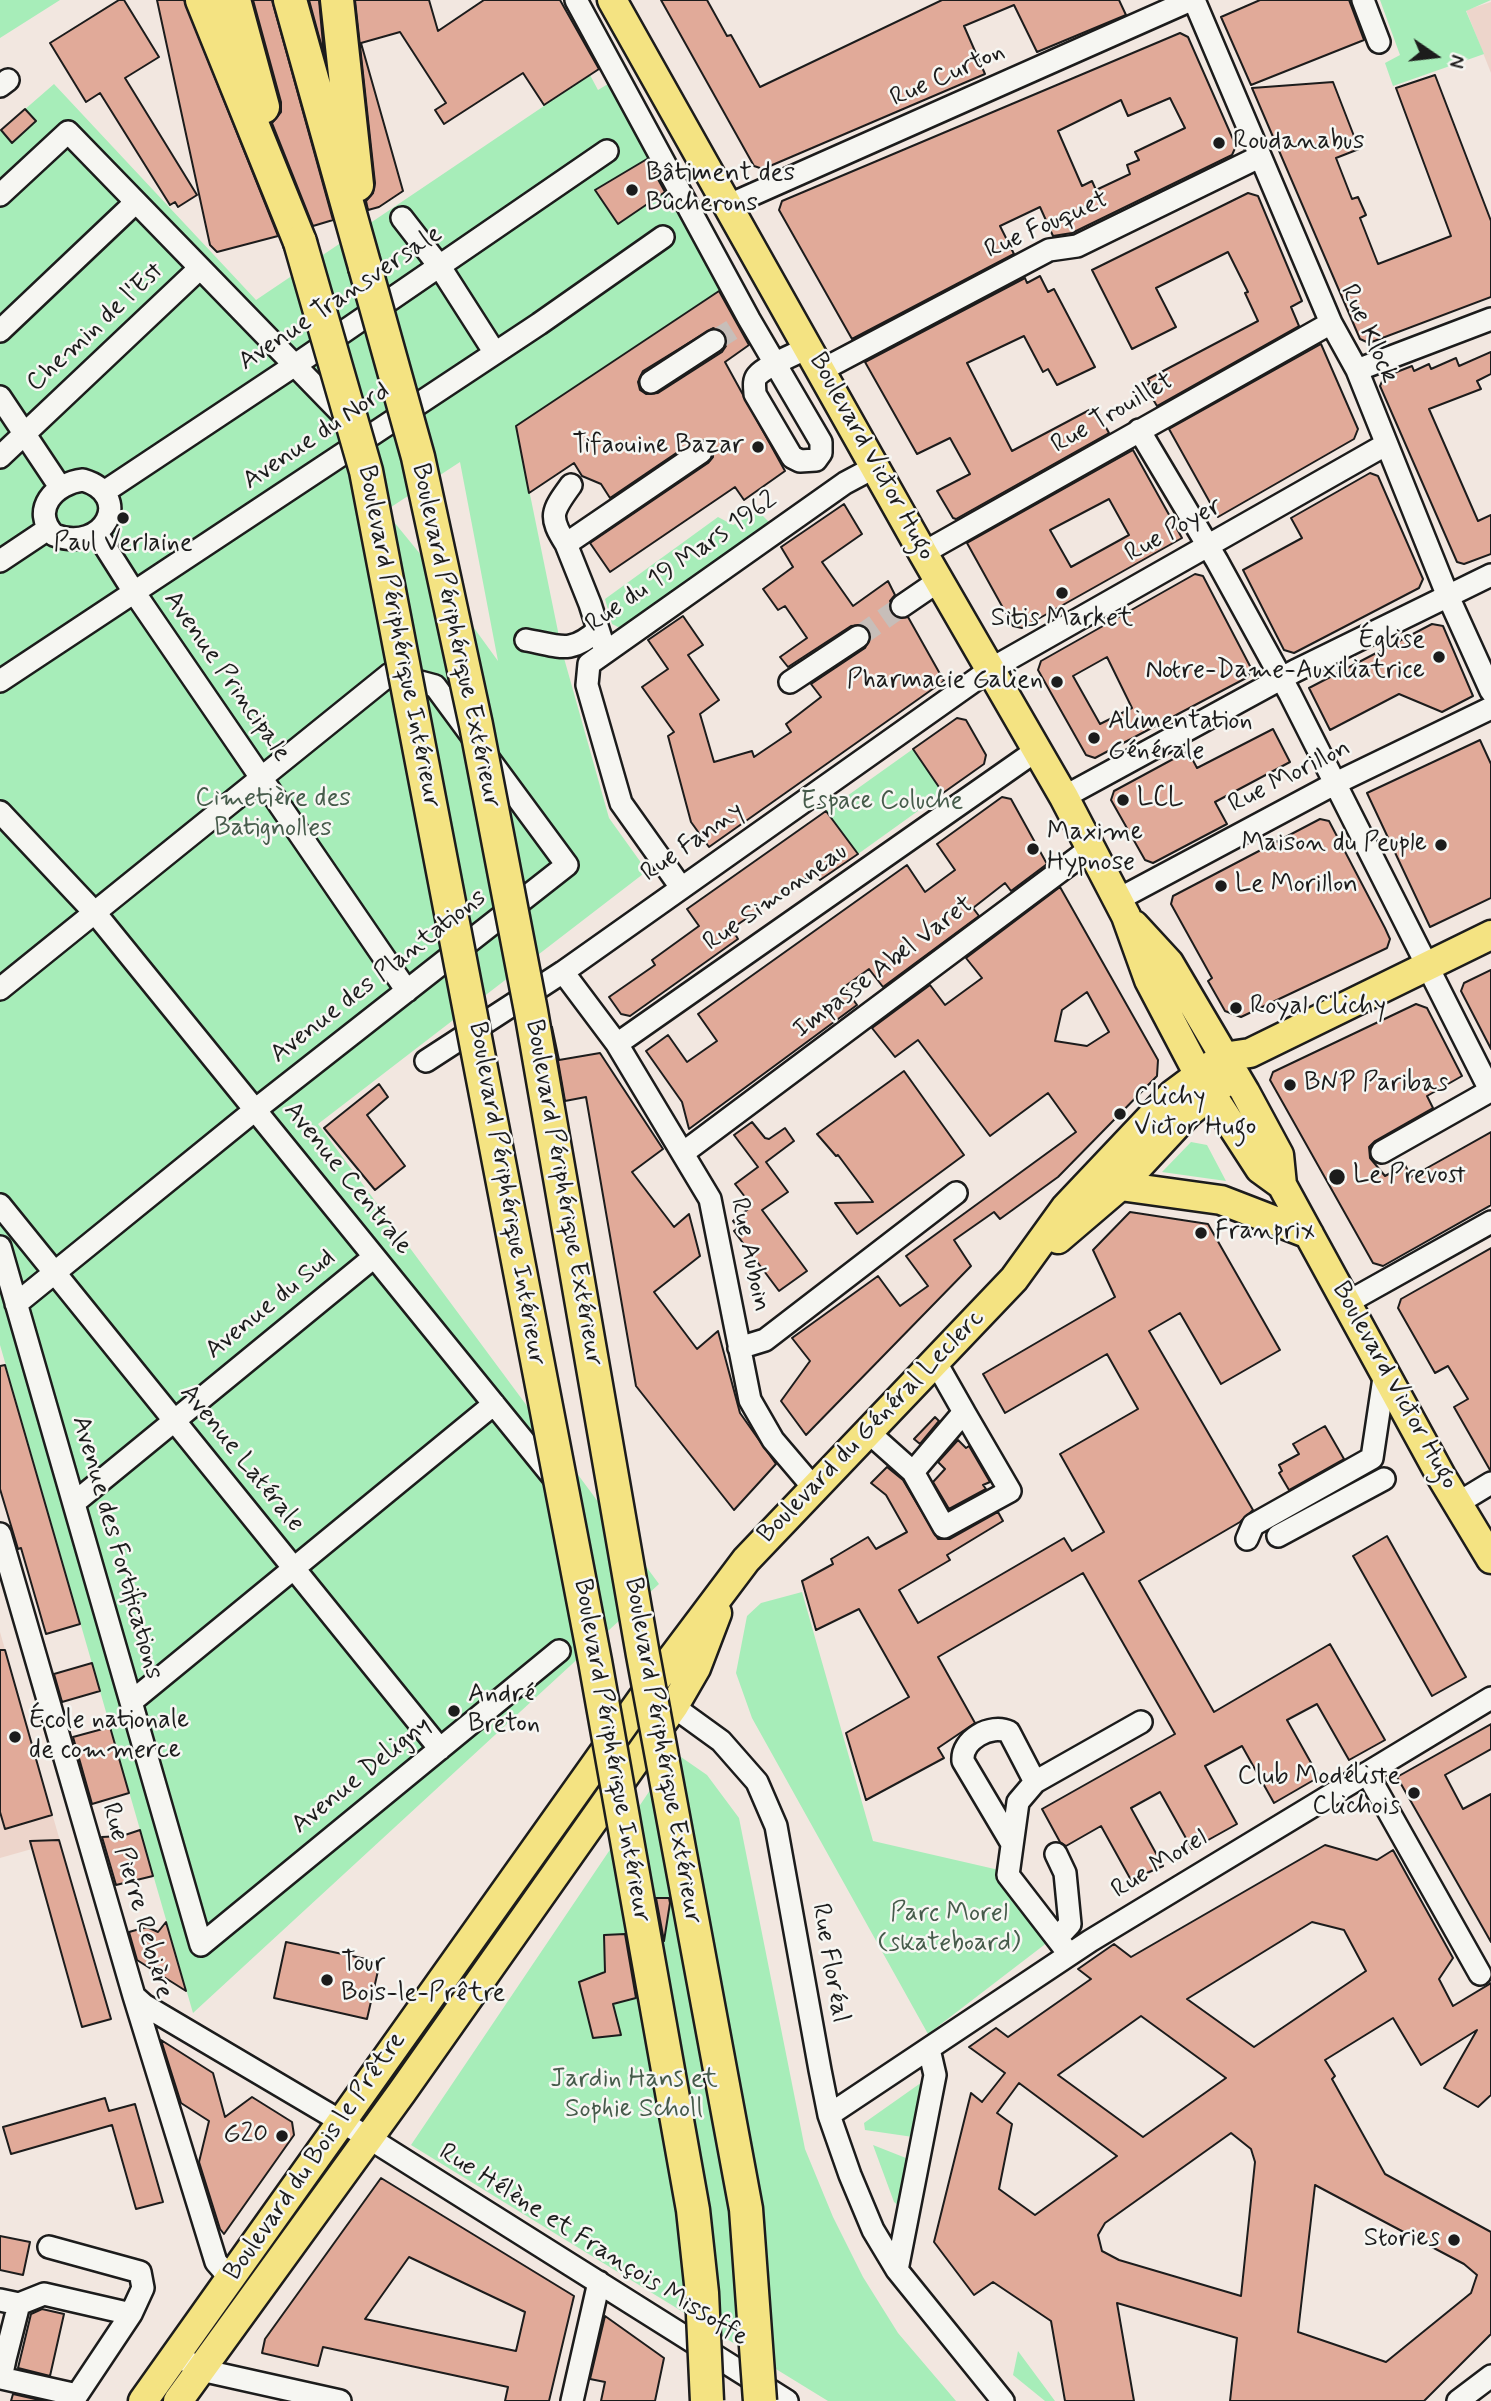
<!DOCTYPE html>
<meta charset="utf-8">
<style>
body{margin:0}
#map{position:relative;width:1491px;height:2401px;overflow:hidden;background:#f2e7e0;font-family:Mynerve,sans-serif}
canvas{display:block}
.north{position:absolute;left:1400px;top:21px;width:70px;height:70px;-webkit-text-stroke:5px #f6f6f2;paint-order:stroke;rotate:104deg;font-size:19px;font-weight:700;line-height:28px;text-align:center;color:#1c1c1c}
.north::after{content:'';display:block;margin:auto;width:24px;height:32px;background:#1c1c1c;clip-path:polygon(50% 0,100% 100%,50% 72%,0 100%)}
</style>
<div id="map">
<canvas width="1491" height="2401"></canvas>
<div class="north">N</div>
</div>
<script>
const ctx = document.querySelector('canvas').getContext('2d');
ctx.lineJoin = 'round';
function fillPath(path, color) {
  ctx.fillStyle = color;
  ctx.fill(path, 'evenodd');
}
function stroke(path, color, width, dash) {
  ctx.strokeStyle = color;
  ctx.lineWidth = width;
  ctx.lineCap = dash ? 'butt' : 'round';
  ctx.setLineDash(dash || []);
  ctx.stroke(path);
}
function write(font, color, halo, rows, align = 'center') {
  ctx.font = font + ' Mynerve,sans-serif';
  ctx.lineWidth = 5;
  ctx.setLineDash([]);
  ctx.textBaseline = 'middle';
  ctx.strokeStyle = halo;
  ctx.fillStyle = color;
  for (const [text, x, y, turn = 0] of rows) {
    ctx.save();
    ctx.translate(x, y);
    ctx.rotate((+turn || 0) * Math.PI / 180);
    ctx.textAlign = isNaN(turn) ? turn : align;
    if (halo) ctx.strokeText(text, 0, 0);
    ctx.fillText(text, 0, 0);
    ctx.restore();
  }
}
fillPath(new Path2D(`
 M1491 2V73L1466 10Z
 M0 1632 60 1841 0 1858Z`), '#edd5cb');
fillPath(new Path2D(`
 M0 0H60L0 38Z
 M1380 0H1491L1466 11 1484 54 1393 86 1385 63 1400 55Z
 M590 75 598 90 608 84 723 288 516 426 562 651 609 818 647 871 318 1124 659 1584 193 2013 0 1345V131L54 84 256 300ZM460 462 498 661 421 555 385 511Z
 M758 511 770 523 625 626 618 627 612 624 605 599 718 517 733 525Z
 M913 749 943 793 858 854 826 811Z
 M1191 1142 1207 1145 1226 1181 1162 1172Z
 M802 1592 873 1841 999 1870 1048 1942 928 2034 752 1718 736 1673 747 1616 761 1603Z
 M681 1757 707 1775 739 1818 805 2149 833 2217 863 2277 898 2333 956 2401H828L411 2145 667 1765Z
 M925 2080 913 2137 865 2130 864 2123Z
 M873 2145 911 2160 902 2208 894 2202Z
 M1018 2351 1055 2401H1045L1013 2375Z`), '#a7edb9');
const building = new Path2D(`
 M119 0H124L159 57 125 78 197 195 178 207 175 202 170 205 100 93 86 102 50 43Z
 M157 0H184L278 236 217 252 210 245Z
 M253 0H272L333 220 313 226 272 123 281 112V102Z
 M309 0H319L324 55Z
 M355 0H429L438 31 484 0H560L599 69 544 105 523 73 444 124 435 110 446 103 400 32 361 43 403 191 379 207 368 210 366 201 373 193 375 183Z
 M661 0H707L727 36 731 35 760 87 942 0H1119L1126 15 1037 52 1014 5 964 26 985 74 763 169 754 166Z
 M1260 0H1349L1364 40 1251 85 1221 17Z
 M1180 33 1188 37 1236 146 1232 155 1072 233 1053 236 1040 207 1000 226 1014 254 852 339 779 210 782 201ZM1170 98 1185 128 1135 152 1139 160 1127 165 1130 174 1096 190 1092 181 1082 186 1058 131 1121 100 1128 116Z
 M1435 75 1491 221V297L1369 343 1360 339 1252 88 1333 82 1359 149 1336 158 1352 199 1358 197 1366 215 1360 218 1378 264 1451 236 1396 88Z
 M25 109 36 121 12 143 1 130Z
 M647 159 665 192 618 224 595 190Z
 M1248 193 1258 196 1302 301 1291 307 1299 326 1157 406 1145 386 1150 383 1148 379 1258 321 1245 293 1248 292 1228 252 1156 288 1176 327 1132 349 1092 270Z
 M1040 276 1048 292 1054 289 1095 367 1057 385 1048 369 1043 372 1024 336 967 363 1012 451 1095 407 1109 433 956 519 953 518 937 491 970 474 950 438 917 454 865 362 1025 278 1027 283Z
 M719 291 749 345 725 362 785 471 744 500 735 487 610 572 590 543 708 463 713 457 712 445 706 440 694 441 610 498 601 484 582 476 574 463 529 493 516 426ZM713 328 725 334 726 346 722 352 658 393 646 394 640 390 638 382 643 371Z
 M1321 344 1358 429 1354 439 1218 517 1169 429Z
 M1491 352V374L1477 381 1481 389 1429 409 1478 521 1491 515V554L1464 564 1457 562 1380 386 1384 377 1412 366 1414 371 1429 364 1431 369 1456 358 1459 366Z
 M1133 450 1182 538 1022 628 1013 626 967 543ZM1109 499 1129 535 1071 567 1050 530Z
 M1370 473 1378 476 1423 579 1419 588 1294 653 1284 650 1243 570 1302 538 1291 518Z
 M844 504 862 534 822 562 853 606 888 581 895 595 890 601 891 613 897 618 908 617 944 681 709 847 691 822 668 736 674 732 642 687 668 669 648 640 683 616 703 645 688 655 719 700 700 714 714 762 752 751 754 757 791 732 786 724 821 697 811 684 865 648 871 636 863 625 851 626 788 667 780 657 807 638 785 606 778 610 763 589 793 567 781 547Z
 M1195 574 1203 576 1251 668 1248 677 1095 758 1086 755 1038 670 1041 661ZM1107 657 1132 708 1100 724 1073 676Z
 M1432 624 1443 626 1473 696 1442 712 1399 694 1330 730 1309 688Z
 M957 718 966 720 986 755 984 764 943 793 913 749Z
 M1273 729 1290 762 1215 802 1227 824 1153 863 1145 860 1111 800 1114 791 1188 751 1197 768Z
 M1480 740 1491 764V898L1430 927 1367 793Z
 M1002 797 1011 799 1047 864 1011 891 1005 883 973 908 979 916 883 987 869 969 844 987 857 1005 689 1129 682 1102 646 1051 668 1035 687 1062 717 1041 698 1014 907 865 925 892 955 870 937 844Z
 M826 811 858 854 820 880 815 872 734 927 732 929 738 939 630 1016 621 1014 609 997 655 965 652 960 699 926 687 909Z
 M1320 819 1329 821 1385 928 1390 939 1387 948 1241 1017 1225 1011 1208 981 1212 978 1171 904 1173 896Z
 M1060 887 1158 1060 1157 1076 1058 1177 1000 1219 994 1212 954 1240 971 1266 806 1435 781 1401 810 1361 792 1338 878 1276 900 1306 928 1286 906 1256 1076 1132 1048 1093 990 1136 918 1040 895 1057 872 1028 930 985 945 1005 982 978 966 958ZM1087 992 1109 1032 1087 1046 1055 1041 1062 1010Z
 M1491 970V1049L1461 991 1464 983Z
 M1416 1004 1427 1008 1462 1076 1427 1096 1433 1108 1375 1141 1369 1147 1370 1158 1385 1176 1405 1165 1411 1177 1491 1132V1205L1383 1266 1373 1263 1270 1080 1273 1072Z
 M552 1027 559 1060 600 1053 663 1149 632 1172 674 1227 689 1214 700 1256 654 1292 697 1349 718 1331 740 1413 776 1464 734 1510 636 1386 586 1097 565 1101Z
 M904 1071 964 1155 857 1234 835 1203 873 1202 838 1155 836 1156 817 1134Z
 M379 1084 388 1097 367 1115 405 1166 375 1190 324 1128Z
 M752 1122 765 1138 769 1139 785 1128 794 1141 766 1162 788 1192 762 1210 807 1271 779 1291 734 1231 738 1228 733 1221 752 1206 735 1184 758 1167 734 1135Z
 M1130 1212 1208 1224 1280 1350 1221 1384 1180 1313 1149 1331 1253 1510 1240 1522 1139 1581 1214 1712 1330 1644 1385 1740 1349 1760 1317 1704 1287 1720 1319 1777 1274 1803 1242 1746 1205 1766 1237 1824 1192 1849 1160 1792 1131 1808 1163 1866 1131 1880 1101 1826 1066 1846 1060 1842 1042 1809 1175 1734 1083 1573 938 1657 975 1723 938 1748 944 1758 866 1800 846 1733 909 1697 859 1609 816 1630 802 1581 833 1564 831 1559 868 1537 876 1549 907 1532 886 1495 871 1483 887 1467 903 1480 938 1539H950L998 1512 1003 1521 947 1555 950 1560 899 1590 918 1623 1064 1538 1072 1551 1104 1532 1060 1454 1138 1409 1107 1354 1005 1413 983 1374 1115 1297 1093 1250Z
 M1491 1248V1470H1490L1454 1407 1468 1399 1448 1366 1435 1373 1398 1308 1401 1299Z
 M5 1365 80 1624 46 1634 21 1548 18 1549 0 1489V1366Z
 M935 1417 939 1421 920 1444 914 1439Z
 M1325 1426 1344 1459 1289 1490 1279 1473 1282 1471 1279 1465 1299 1454 1293 1444Z
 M958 1440 966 1448 969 1446 990 1482 983 1485 986 1489 949 1509 933 1482 945 1469 938 1462Z
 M1387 1536 1466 1677 1432 1696 1353 1556Z
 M0 1650H5L52 1815 5 1829 0 1812Z
 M92 1663 100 1691 62 1702 54 1674Z
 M1491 1724V1749L1445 1775 1463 1809 1491 1794V1942L1397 1777Z
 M110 1727 129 1793 92 1804 73 1737Z
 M140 1830 153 1876 116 1885 102 1837 122 1836Z
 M59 1840 111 2019 82 2027 30 1841Z
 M1325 1845 1377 1860 1393 1850 1453 1958 1439 1979 1453 2006 1491 1983V2095L1478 2107 1444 2088 1477 2030 1421 2065 1393 2018 1325 2060 1335 2076 1332 2079 1385 2174 1491 2232V2334L1424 2401H1230L1237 2338 1117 2303 1134 2401H1065L1051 2321 993 2282 974 2295 934 2242 971 2093 982 2102 1005 2073 969 2047 996 2028 1008 2037 1091 1979 1078 1969 1114 1944 1131 1957ZM1312 1922 1344 1930 1366 1971 1254 2047 1187 1999ZM1141 2016 1226 2078 1143 2137 1058 2075ZM1019 2083 1117 2156 1035 2215 999 2189 1012 2124 997 2113ZM1231 2133 1251 2149 1255 2162 1241 2296 1119 2260 1102 2251 1098 2235 1105 2223ZM1315 2185 1464 2264 1477 2275 1471 2293 1386 2362 1298 2332Z
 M656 1898H669L670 1903 664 1941Z
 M166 1922 186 1991 137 1960 129 1932 147 1927 158 1932Z
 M625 1934 636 1998 613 2004 621 2035 593 2038 579 1982 605 1972 604 1935Z
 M286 1942 380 1962 367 2019 274 1998Z
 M161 2040 213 2073 225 2117 252 2097 292 2122 294 2135 224 2234 220 2229 199 2162 209 2121 181 2103Z
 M105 2098 109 2111 135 2104 163 2202 136 2209 112 2125 11 2154 3 2127Z
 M381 2178 574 2296 549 2401H505L508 2387 323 2347 318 2366 262 2353 265 2339ZM409 2257 525 2312 516 2351 365 2319Z
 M0 2236 30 2242 23 2275 0 2270Z
 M42 2309 64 2314 50 2376 18 2368 31 2314Z
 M605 2316 664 2358 655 2401H601L605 2382 590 2379Z
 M13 2394 44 2401H11Z`);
fillPath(building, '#e1aa99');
stroke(building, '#1c1c1c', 2);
stroke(new Path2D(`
 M714 341 743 323
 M858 637 902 606`), '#c7beb9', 21, [21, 10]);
const minor = new Path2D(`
 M576 0 749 319 821 442V453L816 460 800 461 792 457 755 394C755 389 753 381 757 376 765 366 796 354 809 347
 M1194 0 1331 323 1357 370 1447 594 1491 691
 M1363 0 1379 42
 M0 86 8 80
 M0 195 68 132 348 420
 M729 205 1191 0
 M402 218 440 267 495 353
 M0 331 136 202
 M822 370 1049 250 1077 246 1259 157
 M1357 370 1491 319
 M651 382 714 341
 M0 397 60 487
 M1139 430 1217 561 1290 694 1491 1092
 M0 457 200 268
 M83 480C134 495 105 554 54 535 30 510 55 483 83 480Z
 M104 492 301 361 607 151
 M96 532 134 592 407 991
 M566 544C548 516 552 511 571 485
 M923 553 1331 323
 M0 561 48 529
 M902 606 940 580
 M526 640C560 646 570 655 598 630
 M605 651 590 604 566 544 701 452
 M0 681 539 324 663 237
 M790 682 858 637
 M1064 797 1295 671 1491 575
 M0 812 96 914 558 1483
 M680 886 621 803 587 685 589 664 845 483 875 467
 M1117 900 1336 783 1491 708
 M563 972 617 1044 710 1199 750 1400 773 1440 813 1487
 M0 989 390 674 435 686 567 865 255 1110 16 1304
 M617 1044 1037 750
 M426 1061 563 972 991 669 1385 445
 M1382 1152 1490 1091
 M683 1153 1091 848
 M0 1205 440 1749
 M0 1247 201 1945 559 1651
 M1348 1302 1491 1222
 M739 1348 765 1340 956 1193
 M867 1431 913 1472 944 1527 1010 1491 964 1412
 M913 1472 964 1412 935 1361
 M74 1503 374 1257
 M1458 1503 1491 1483
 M0 1534 134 1996 216 2262 230 2278
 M1278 1536 1384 1479
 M1247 1539 1253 1525 1372 1458 1385 1371
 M663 1699 721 1741 757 1782 776 1826 820 2070 829 2115 850 2175 873 2230 897 2270 1003 2401
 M131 1702 494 1404
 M1367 1773 1480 1974
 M1011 1842 963 1761C961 1740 991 1723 1009 1732L1035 1782
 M1056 1854 1065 1873 1070 1924 1057 1938
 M1069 1954 1008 1875 1018 1802 1035 1782 1141 1722
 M134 1996 144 2005 369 2138 787 2401
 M829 2115 1090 1941 1491 1698
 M897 2270 935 2075 929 2049
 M0 2300 19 2304 5 2359 0 2358
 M19 2304 44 2294 131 2314 143 2288 140 2272 49 2247
 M176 2354 201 2370 340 2401
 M5 2359 1 2378 77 2395 131 2314
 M572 2401 599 2282
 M1458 2401 1491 2376`);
const major = new Path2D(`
 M612 0 923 553 1064 797 1126 916 1149 980 1199 1075 1260 1169 1282 1185
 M1134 925 1169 963 1245 1092 1279 1155 1282 1185 1441 1476 1491 1559
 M1120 1186 1221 1200 1309 1234
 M1058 1239 1120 1186 1187 1114 1225 1082
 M143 2401 649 1689 746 1560 1014 1279 1066 1207 1172 1095 1223 1057 1250 1053 1491 935
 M178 2401 402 2092 674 1706 696 1668 717 1613`);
const highway = new Path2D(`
 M202 0 300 242
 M234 0 263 107
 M290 0 365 267
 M337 0 357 185`);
stroke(minor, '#1c1c1c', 26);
stroke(major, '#1c1c1c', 33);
stroke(highway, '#1c1c1c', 37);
stroke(minor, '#f6f6f2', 21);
stroke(major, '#f4e382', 28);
stroke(highway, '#f4e382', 32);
const highwayBridge = new Path2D(`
 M300 242 366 471 595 1661 693 2210 702 2293 707 2401
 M365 267 418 457 476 725 531 1011 643 1655 746 2209 760 2401`);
stroke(highwayBridge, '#1c1c1c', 37, []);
stroke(highwayBridge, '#f4e382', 32);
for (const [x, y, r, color] of [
 [1219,143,7,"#1c1c1c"],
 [632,190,7,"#1c1c1c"],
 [758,447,7,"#1c1c1c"],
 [123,518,7,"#1c1c1c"],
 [1062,593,7,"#1c1c1c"],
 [1439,657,7,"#1c1c1c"],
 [1057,682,7,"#1c1c1c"],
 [1094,738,7,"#1c1c1c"],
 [1123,800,7,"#1c1c1c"],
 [1441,845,7,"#1c1c1c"],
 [1033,849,7,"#1c1c1c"],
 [1221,886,7,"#1c1c1c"],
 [1236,1008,7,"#1c1c1c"],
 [1290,1085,7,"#1c1c1c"],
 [1120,1114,7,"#1c1c1c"],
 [1337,1177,9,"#1c1c1c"],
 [1201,1233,7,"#1c1c1c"],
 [454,1711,7,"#1c1c1c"],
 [15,1737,7,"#1c1c1c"],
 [1414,1793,7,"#1c1c1c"],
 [327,1980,7,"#1c1c1c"],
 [282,2136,7,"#1c1c1c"],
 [1454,2240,7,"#1c1c1c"]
]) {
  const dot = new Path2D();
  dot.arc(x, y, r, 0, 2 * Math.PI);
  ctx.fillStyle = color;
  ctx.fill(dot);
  stroke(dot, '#f6f6f2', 2.5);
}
write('26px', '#1c1c1c', '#f6f6f2', [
 ["Rue Curton",948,76,-24],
 ["Rue Fouquet",1047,226,-24],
 ["Avenue Transversale",341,299,-34],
 ["Chemin de l'Est",96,328,-43],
 ["Rue Klock",1368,334,65],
 ["Rue Trouillet",1113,414,-30],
 ["Avenue du Nord",317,437,-34],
 ["Boulevard Victor Hugo",871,457,61],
 ["Rue Poyer",1174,531,-29],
 ["Rue du 19 Mars 1962",682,563,-35],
 ["Boulevard Périphérique Extérieur",455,636,78],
 ["Boulevard Périphérique Intérieur",398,637,79],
 ["Avenue Principale",226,677,55],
 ["Rue Morillon",1290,777,-27],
 ["Rue Fanny",693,843,-35],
 ["Rue Simonneau",776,898,-35],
 ["Impasse Abel Varet",884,968,-37],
 ["Avenue des Plantations",379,977,-38],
 ["Avenue Centrale",347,1179,51],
 ["Boulevard Périphérique Extérieur",563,1193,80],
 ["Boulevard Périphérique Intérieur",506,1194,80],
 ["Rue Auboin",749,1255,78],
 ["Avenue du Sud",271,1305,-39],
 ["Boulevard Victor Hugo",1394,1386,61],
 ["Boulevard du Général Leclerc",872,1427,-46],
 ["Avenue Latérale",241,1459,51],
 ["Avenue des Fortifications",116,1548,74],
 ["Boulevard Périphérique Intérieur",611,1751,80],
 ["Boulevard Périphérique Extérieur",662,1751,80],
 ["Avenue Deligny",362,1776,-39],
 ["Rue Morel",1160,1865,-32],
 ["Rue Pierre Rebière",136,1901,74],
 ["Rue Floréal",829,1963,80],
 ["Boulevard du Bois le Prêtre",316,2157,-55],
 ["Rue Hélène et François Missoffe",593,2246,32]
]);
write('26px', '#1c1c1c', '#f6f6f2', [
 ["Roudanabus",1233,143],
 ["Bâtiment des",646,175],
 ["Bûcherons",646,205],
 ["Tifaouine Bazar",744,447,"right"],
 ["Paul Verlaine",123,545,"center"],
 ["Sitis Market",1062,620,"center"],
 ["Église",1425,642,"right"],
 ["Notre-Dame-Auxiliatrice",1425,672,"right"],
 ["Pharmacie Galien",1043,682,"right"],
 ["Alimentation",1108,723],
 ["Générale",1108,753],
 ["LCL",1137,800],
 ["Maxime",1047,834],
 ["Hypnose",1047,864],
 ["Maison du Peuple",1427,845,"right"],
 ["Le Morillon",1235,886],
 ["Royal Clichy",1250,1008],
 ["BNP Paribas",1304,1085],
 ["Clichy",1134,1099],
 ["Victor Hugo",1134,1129],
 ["Le Prevost",1353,1177],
 ["Franprix",1215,1233],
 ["André",468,1696],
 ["Breton",468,1726],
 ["École nationale",29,1722],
 ["de commerce",29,1752],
 ["Club Modéliste",1400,1778,"right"],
 ["Clichois",1400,1808,"right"],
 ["Tour",341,1965],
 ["Bois-le-Prêtre",341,1995],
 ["G20",268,2136,"right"],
 ["Stories",1440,2240,"right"]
], 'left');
write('26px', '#465b4b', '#f6f6f2', [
 ["Cimetière des",273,800],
 ["Batignolles",273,830],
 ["Espace Coluche",882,803],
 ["Parc Morel",949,1915],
 ["(skateboard)",949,1945],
 ["Jardin Hans et",634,2081],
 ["Sophie Scholl",634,2111]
]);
</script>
